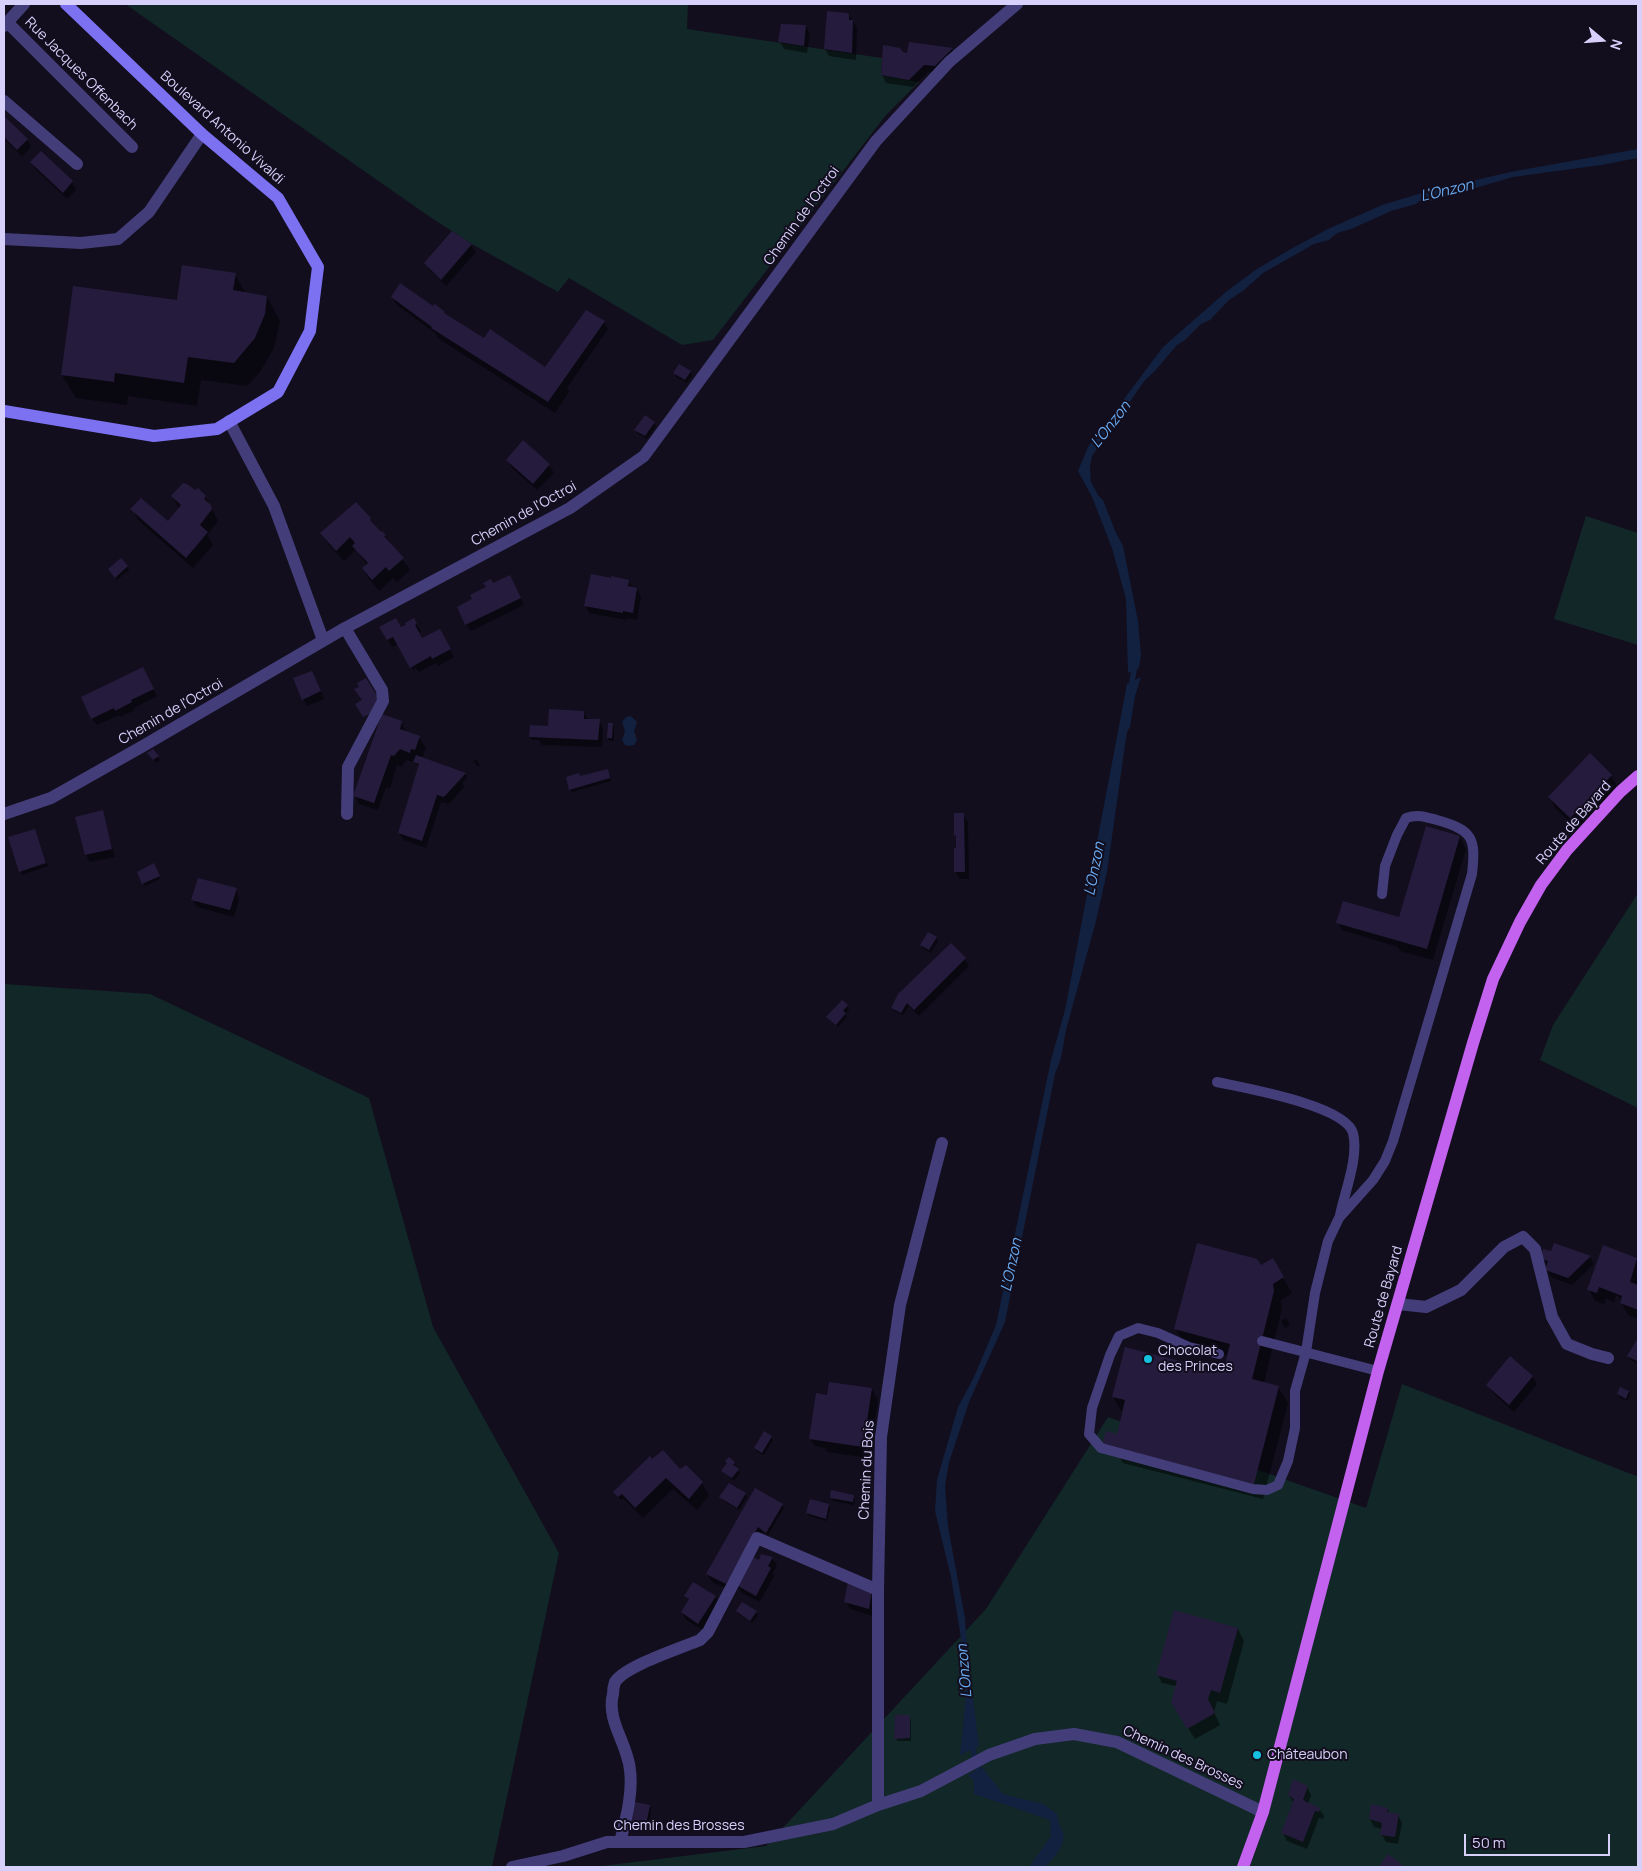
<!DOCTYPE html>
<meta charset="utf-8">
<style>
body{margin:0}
#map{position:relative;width:1642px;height:1871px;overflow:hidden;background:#120e1e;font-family:Manrope,sans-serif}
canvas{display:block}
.frame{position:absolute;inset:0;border:5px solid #d7d0fa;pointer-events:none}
.north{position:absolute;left:1577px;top:15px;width:50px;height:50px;-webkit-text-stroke:4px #120e1e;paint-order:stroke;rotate:108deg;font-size:14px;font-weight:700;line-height:20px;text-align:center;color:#d7d0fa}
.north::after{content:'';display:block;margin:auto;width:18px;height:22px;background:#d7d0fa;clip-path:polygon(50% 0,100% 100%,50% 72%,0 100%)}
.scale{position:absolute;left:1464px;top:1834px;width:146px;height:22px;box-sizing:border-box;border:2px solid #d7d0fa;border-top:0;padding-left:6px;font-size:15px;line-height:18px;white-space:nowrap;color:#d7d0fa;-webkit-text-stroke:4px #120e1e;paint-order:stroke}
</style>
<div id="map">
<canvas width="1642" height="1871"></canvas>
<div class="frame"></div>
<div class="north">N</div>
<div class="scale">50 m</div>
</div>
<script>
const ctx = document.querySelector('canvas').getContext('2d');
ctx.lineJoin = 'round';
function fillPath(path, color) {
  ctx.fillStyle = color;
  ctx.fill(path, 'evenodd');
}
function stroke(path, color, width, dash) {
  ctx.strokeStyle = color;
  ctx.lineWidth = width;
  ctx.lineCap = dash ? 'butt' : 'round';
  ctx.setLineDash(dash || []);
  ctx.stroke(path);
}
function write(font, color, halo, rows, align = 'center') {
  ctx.font = font + ' Manrope,sans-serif';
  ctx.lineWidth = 4;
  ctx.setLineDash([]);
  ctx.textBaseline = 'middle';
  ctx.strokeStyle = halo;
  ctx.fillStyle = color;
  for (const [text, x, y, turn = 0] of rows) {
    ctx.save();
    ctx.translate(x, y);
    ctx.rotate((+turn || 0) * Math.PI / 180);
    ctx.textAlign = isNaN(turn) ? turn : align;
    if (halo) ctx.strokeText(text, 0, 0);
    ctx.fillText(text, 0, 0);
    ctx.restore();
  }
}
fillPath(new Path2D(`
 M125 4H688L687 29 882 58 881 75 919 82 886 115 713 340 682 345 569 278 558 292 472 244 430 217Z
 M1586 516 1638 533V645L1554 619Z
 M1638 893V1108L1540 1060 1553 1025Z
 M4 984 150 994 369 1098 433 1327 559 1553 492 1867H4Z
 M1402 1384 1636 1476 1638 1473V1867H593L766 1846 986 1609 1108 1417 1366 1508Z`), '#122727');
fillPath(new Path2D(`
 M1638 149V158L1601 165 1513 177 1431 201H1419L1416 204 1391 211 1351 229 1337 233 1329 240 1314 244 1263 273 1243 291 1229 300 1210 320 1201 324 1184 341 1177 345 1155 371 1145 380 1092 456 1090 467 1091 489 1103 500 1116 533 1123 546 1138 621 1141 655 1139 668 1128 673 1126 599 1112 548 1092 497 1078 471 1088 447 1163 347 1227 291 1257 269 1289 250 1328 229 1382 205 1425 192 1510 172Z
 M1141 677 1135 696 1130 727 1127 732 1125 745 1107 872 1096 921 1066 1030 1061 1058 1055 1074 1005 1322 969 1402 949 1462 945 1486 948 1527 965 1618 968 1660 979 1746 960 1755 966 1696 961 1638 951 1577 935 1511 937 1480 958 1407 974 1377 996 1325 1051 1060 1065 1010 1127 684Z
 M631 716 637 722 634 731 637 740 634 745 629 746 625 745 622 740 625 731 622 722 626 717Z
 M982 1767 1003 1794 1043 1804 1057 1814C1058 1822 1060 1826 1063 1833 1066 1845 1053 1859 1045 1867H1029L1051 1836 1050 1820 974 1794V1781L968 1775Z`), '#12213f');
fillPath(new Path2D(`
 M849 15 857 28 856 60 829 56 825 49Z
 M806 26 810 34 807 53 784 49 780 42Z
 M910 43 952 49 956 56 939 73 928 72 913 87 886 83 882 75 902 53 908 54Z
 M4 118 27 139 31 147 22 156 4 139Z
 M41 152 72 182 76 190 67 199 36 170 32 162Z
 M452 233 471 245 476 252 446 286 430 270 426 263Z
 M235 274 246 294 267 297 280 321 274 348 260 372 247 386 201 380 197 406 128 396 127 405 76 398 62 375 178 302Z
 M392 297 444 312 446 315 485 340 545 368 604 322 608 329 567 388 569 392 555 413 439 339 435 333 397 305Z
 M690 372 692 375 687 383 676 377 675 373Z
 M654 423 656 426 647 439 637 433 636 430Z
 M524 442 549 465 554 473 537 490 512 468 507 460Z
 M172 496H205L218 521 207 535 213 545 193 568 139 521 132 509 168 523 179 508Z
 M370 519 375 528 385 535 410 570 397 582 393 578 379 591 370 580 363 569 367 565 356 549 344 561 329 545 322 533Z
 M127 566 129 570 117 580 112 572Z
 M628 581 633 588 637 589 641 597 637 620 627 618V620L589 613 585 605Z
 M514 584 524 605 471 631 466 624 474 600 493 585Z
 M414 619 421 632 418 633 422 640 440 630 454 657 438 666 436 663 419 672 416 668 413 670 398 644 392 647 381 627 401 629Z
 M146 676 157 696 134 708 135 710 120 717 119 715 97 725 92 718Z
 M316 680 324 699 307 706 303 699Z
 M583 712 588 720H599L603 728 602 747 542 745 539 740H532L530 737Z
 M401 722 407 733 419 737 426 748 422 758 465 774 467 777 462 783 464 787 449 804 441 802 426 848 404 840 399 833 420 767 415 763 407 760 401 767 397 765 390 788 386 787 378 810 359 804 355 796Z
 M613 724 614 728V741H610L608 738Z
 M153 750 160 760 156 763 151 756Z
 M476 759 480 765 478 767 473 761Z
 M607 770 611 781 572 792 570 789 580 778Z
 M1611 776 1618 787 1577 829 1556 809 1549 797Z
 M102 812 115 857 90 862 86 855 77 818Z
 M963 815 968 822 969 879H960L955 871 957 839 955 835Z
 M34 830 48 866 22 875 21 871Z
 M1460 837 1466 849 1433 960 1400 951 1398 947 1342 930 1338 923 1400 919Z
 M155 868 160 879 145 886 143 883Z
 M236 889 239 900 234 917 197 907 193 900Z
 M928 934 936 938 938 941 931 953 923 948 921 945Z
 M965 959 969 966 919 1016 909 1006 903 1015 894 1011 892 1008Z
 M847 1006 849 1010 845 1014 847 1017 838 1027 828 1017Z
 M1590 1257 1594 1264 1572 1285 1551 1277 1547 1270 1548 1267 1542 1259Z
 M1637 1259 1638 1262V1319L1628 1315 1618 1296H1616L1614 1302 1606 1298 1604 1304 1595 1301 1589 1290Z
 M1272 1260 1292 1293 1281 1300 1282 1308 1264 1383 1278 1387 1288 1403 1263 1499 1123 1463 1116 1451 1117 1437 1122 1412 1113 1397 1223 1373 1228 1356 1185 1345 1176 1329Z
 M1286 1318 1290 1325 1285 1328 1281 1321Z
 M1638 1341V1364L1631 1360 1629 1356Z
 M1510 1357 1533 1377 1537 1384 1514 1412 1497 1397 1487 1385Z
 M872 1389 878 1401 869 1458 827 1452 825 1448 815 1446 810 1439 826 1396Z
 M1629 1392 1630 1395 1627 1401 1620 1398 1618 1394Z
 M771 1437 773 1440 764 1455 757 1452 755 1448Z
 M734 1463 735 1468 740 1473 734 1481 723 1471Z
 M686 1466 702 1483 709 1495 697 1510 673 1489 643 1518 623 1498 621 1500 614 1492 680 1471Z
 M745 1494 747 1497 739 1510 723 1500 721 1497Z
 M853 1496 855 1499 854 1505 833 1501 831 1498Z
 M782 1505 784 1508 768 1535 763 1532 730 1590 712 1582 707 1574Z
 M829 1506 830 1509 827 1521 809 1516 807 1513Z
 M772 1558 777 1565 773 1573 774 1576 760 1602 742 1593 737 1585 759 1562Z
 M694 1584 716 1597 720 1605 703 1630 686 1620 682 1612 690 1601 685 1596Z
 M872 1591 876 1599 872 1616 850 1609 846 1601Z
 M737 1611 756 1612 758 1616 752 1623 739 1614Z
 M1238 1629 1244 1641 1227 1704 1217 1701 1214 1712 1220 1725 1195 1739 1179 1714 1176 1686 1162 1683 1158 1675Z
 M909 1716 911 1720V1741H897L896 1738Z
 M1307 1787 1311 1795 1308 1804 1319 1809 1324 1816 1323 1819 1319 1818 1307 1849 1287 1841 1283 1833 1293 1802 1289 1795Z
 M650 1806 651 1810 647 1832 633 1829 631 1826Z
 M1387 1809 1390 1814 1398 1815 1402 1823 1398 1844 1386 1842 1382 1835V1829L1374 1827 1370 1819Z`), '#0007');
stroke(new Path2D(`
 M1087 480 1097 499
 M1131 687 1135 665
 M971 1742 980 1777`), '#12213f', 5.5);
fillPath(new Path2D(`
 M827 11 846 13 849 14V20H853L852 53 824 49Z
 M781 24 806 25 804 46 778 42Z
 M909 42 953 48 935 66 924 65 909 80 881 75 883 45 900 48 903 52 907 53Z
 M4 116 28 139 17 150 4 137Z
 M41 151 73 181 63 193 30 162Z
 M452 231 472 244 441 280 424 263Z
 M182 265 236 273 233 290 267 296 265 314 255 338 234 363 188 357 184 383 115 373 114 382 61 375 73 286 177 300Z
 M400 283 433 306 435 304 445 312 444 313 484 338 490 329 545 367 586 310 605 321 548 402 431 328 432 327 391 297Z
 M679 364 691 371 685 380 673 373Z
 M645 415 655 422 645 436 634 430Z
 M523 440 550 464 533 484 506 460Z
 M183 483 187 484 195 490 198 488 206 496 204 499 211 505 212 509 200 525 208 532 186 558 130 509 141 498 168 521 181 505 171 496Z
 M356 502 371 518 370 520 381 532 382 531 386 535 384 536 404 558 389 571 386 567 372 580 362 568 368 563 352 546 355 543 350 537 336 551 320 533Z
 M121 558 128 566 115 578 108 569Z
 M591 574 611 578V576L629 580 628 586 637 588 633 613 623 611V613L584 606Z
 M510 575 521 598 465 625 457 607 472 599 470 595 486 587 483 583 491 579 493 583Z
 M396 618 401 627 406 625 405 623 414 618 417 624 415 625 422 638 440 629 451 649 432 659 431 656 410 668 393 637 387 640 379 627Z
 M143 667 154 689 131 700 132 702 115 711 114 708 91 719 81 697Z
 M312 671 321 691 302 700 293 678Z
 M366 678 378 697 377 703 370 714 363 717 355 704 362 700 354 689 359 687 357 683Z
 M549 709 584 711V719H600L598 740 529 737 530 725 548 726Z
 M382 714 402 721 400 729 420 736 415 750 411 749 410 753 400 749 394 756 391 755 374 803 353 796Z
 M608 723H613L612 738H607Z
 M153 749 159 756 153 760 147 753Z
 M1590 753 1612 775 1570 818 1548 797Z
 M416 755 466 773 444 797 437 795 422 841 398 833 419 764 413 762Z
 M608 769 610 778 569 790 566 777 579 773 580 776Z
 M103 810 112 849 85 855 75 817Z
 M954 813H964L965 872H954V848H956V835L954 836Z
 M1426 826 1460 836 1427 949 1336 923 1343 901 1399 917Z
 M35 829 46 863 19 872 8 837Z
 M154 863 160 876 142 884 137 872Z
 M198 878 237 888 230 910 191 900Z
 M928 932 937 937 929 950 920 945Z
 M951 943 966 958 914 1010 907 1003 901 1013 891 1008 898 994Z
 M842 1000 848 1005 843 1011 846 1013 836 1025 826 1017Z
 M1197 1243 1257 1259 1261 1265 1273 1258 1284 1277 1273 1284 1274 1291 1252 1379 1279 1386 1254 1484 1102 1445 1106 1431 1117 1434 1125 1400 1112 1397 1125 1347 1223 1372 1230 1344 1174 1329Z
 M1554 1243 1591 1256 1568 1278 1545 1270 1548 1261 1540 1259 1543 1249 1551 1251Z
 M1603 1245 1637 1258 1630 1282 1638 1285V1310L1620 1303 1622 1296 1599 1287 1597 1293 1587 1290Z
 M1638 1338V1359L1637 1361 1627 1356Z
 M1510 1356 1533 1376 1509 1405 1486 1385Z
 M829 1382 872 1388 863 1447 809 1439 816 1393 827 1395Z
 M1620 1387 1629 1391 1626 1399 1617 1394Z
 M764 1431 772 1436 762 1453 754 1448Z
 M663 1450 680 1469 686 1465 703 1482 689 1499 666 1478 635 1508 622 1494 618 1497 613 1492 650 1456 652 1459Z
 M729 1457 735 1462 733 1465 739 1469 732 1478 721 1471 727 1463 725 1461Z
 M729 1483 746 1493 737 1508 719 1497Z
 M755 1488 783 1504 766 1533 758 1527 726 1584 706 1574Z
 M831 1490 854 1495 853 1502 830 1498Z
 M810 1499 829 1504 826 1519 806 1513Z
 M761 1554 773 1557 768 1566 771 1568 756 1596 736 1585 751 1556 759 1560Z
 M693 1582 716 1596 698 1624 681 1612 689 1599 684 1596Z
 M848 1582 872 1590 869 1609 844 1602Z
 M742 1602 757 1611 750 1621 736 1611Z
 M1174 1610 1238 1628 1220 1693 1211 1690 1208 1699 1215 1713 1187 1729 1171 1702 1177 1681 1156 1675Z
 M895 1715H910V1738L894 1739Z
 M1293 1779 1308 1786 1303 1800 1320 1808 1319 1812 1315 1811 1303 1842 1281 1833 1294 1799 1288 1795Z
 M635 1802 650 1805 645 1830 630 1826Z
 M1371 1804 1388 1808 1387 1812 1399 1814 1395 1837 1380 1835 1382 1823 1369 1819Z
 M1388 1854 1405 1867H1378Z`), '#251c3d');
stroke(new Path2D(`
 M1217 1082C1244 1088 1345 1105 1353 1133 1359 1157 1345 1191 1340 1215
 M1262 1341 1378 1371
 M1219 1354 1189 1347 1158 1333 1138 1328 1119 1336 1110 1355 1092 1408 1089 1434 1101 1448 1253 1489 1267 1490 1278 1485 1288 1461 1295 1428V1391L1306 1352 1315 1293 1328 1241 1339 1218 1373 1180 1385 1161 1393 1141 1472 874C1476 838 1473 830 1437 820 1426 817 1418 814 1406 818L1397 835 1385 866 1382 894`), '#433e79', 10);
stroke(new Path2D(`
 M7 22 132 147
 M4 26 24 4
 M4 101 77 164
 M4 239 81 243 118 239 149 212 202 134
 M229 421 274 506 323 640
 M345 628 382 690 383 701 348 767 347 814
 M4 814 51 798 143 746 345 628 570 508 644 456 876 141 949 62 1017 4
 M1398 1304 1426 1307 1461 1290 1504 1247 1523 1237 1535 1249 1552 1317 1567 1344 1592 1354 1608 1358
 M878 1805V1590L881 1437 900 1305 942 1143
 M620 1842C626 1819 633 1794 630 1770 628 1744 606 1721 613 1694 613 1690 614 1685 615 1682 625 1666 681 1648 700 1640L708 1632 757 1538 878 1590
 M512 1867 563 1856 607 1842H744L833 1824 878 1805 921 1791 989 1755 1035 1739 1074 1734 1117 1742 1263 1812`), '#433e79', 12);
stroke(new Path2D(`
 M4 411 154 436 217 429 278 392 310 331 318 267 278 198 202 134 66 4`), '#7b71f1', 12);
stroke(new Path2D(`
 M1243 1867 1263 1812 1378 1371 1473 1043 1493 979 1520 922 1541 885 1567 850 1620 792 1638 776`), '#c262ef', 12);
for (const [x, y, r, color] of [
 [1148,1359,5,"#16c1e0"],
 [1257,1755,5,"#16c1e0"]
]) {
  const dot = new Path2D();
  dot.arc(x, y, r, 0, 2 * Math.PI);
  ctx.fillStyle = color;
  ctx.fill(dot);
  stroke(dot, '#120e1e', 2);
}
write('14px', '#d7d0fa', '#120e1e', [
 ["Rue Jacques Offenbach",81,74,45],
 ["Boulevard Antonio Vivaldi",222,128,42],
 ["Chemin de l'Octroi",802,216,-54],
 ["Chemin de l'Octroi",524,514,-29],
 ["Chemin de l'Octroi",171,712,-30],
 ["Route de Bayard",1574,823,-49],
 ["Route de Bayard",1384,1297,-74],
 ["Chemin du Bois",867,1470,-87],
 ["Chemin des Brosses",1183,1758,25],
 ["Chemin des Brosses",679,1826]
]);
write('14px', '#d7d0fa', '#120e1e', [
 ["Chocolat",1158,1351],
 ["des Princes",1158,1367],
 ["Châteaubon",1267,1755]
], 'left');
write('italic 15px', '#69aaf0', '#120e1e', [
 ["L'Onzon",1447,191,-13],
 ["L'Onzon",1111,425,-52],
 ["L'Onzon",1095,869,-79],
 ["L'Onzon",1012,1265,-78],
 ["L'Onzon",965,1671,-95]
]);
</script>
